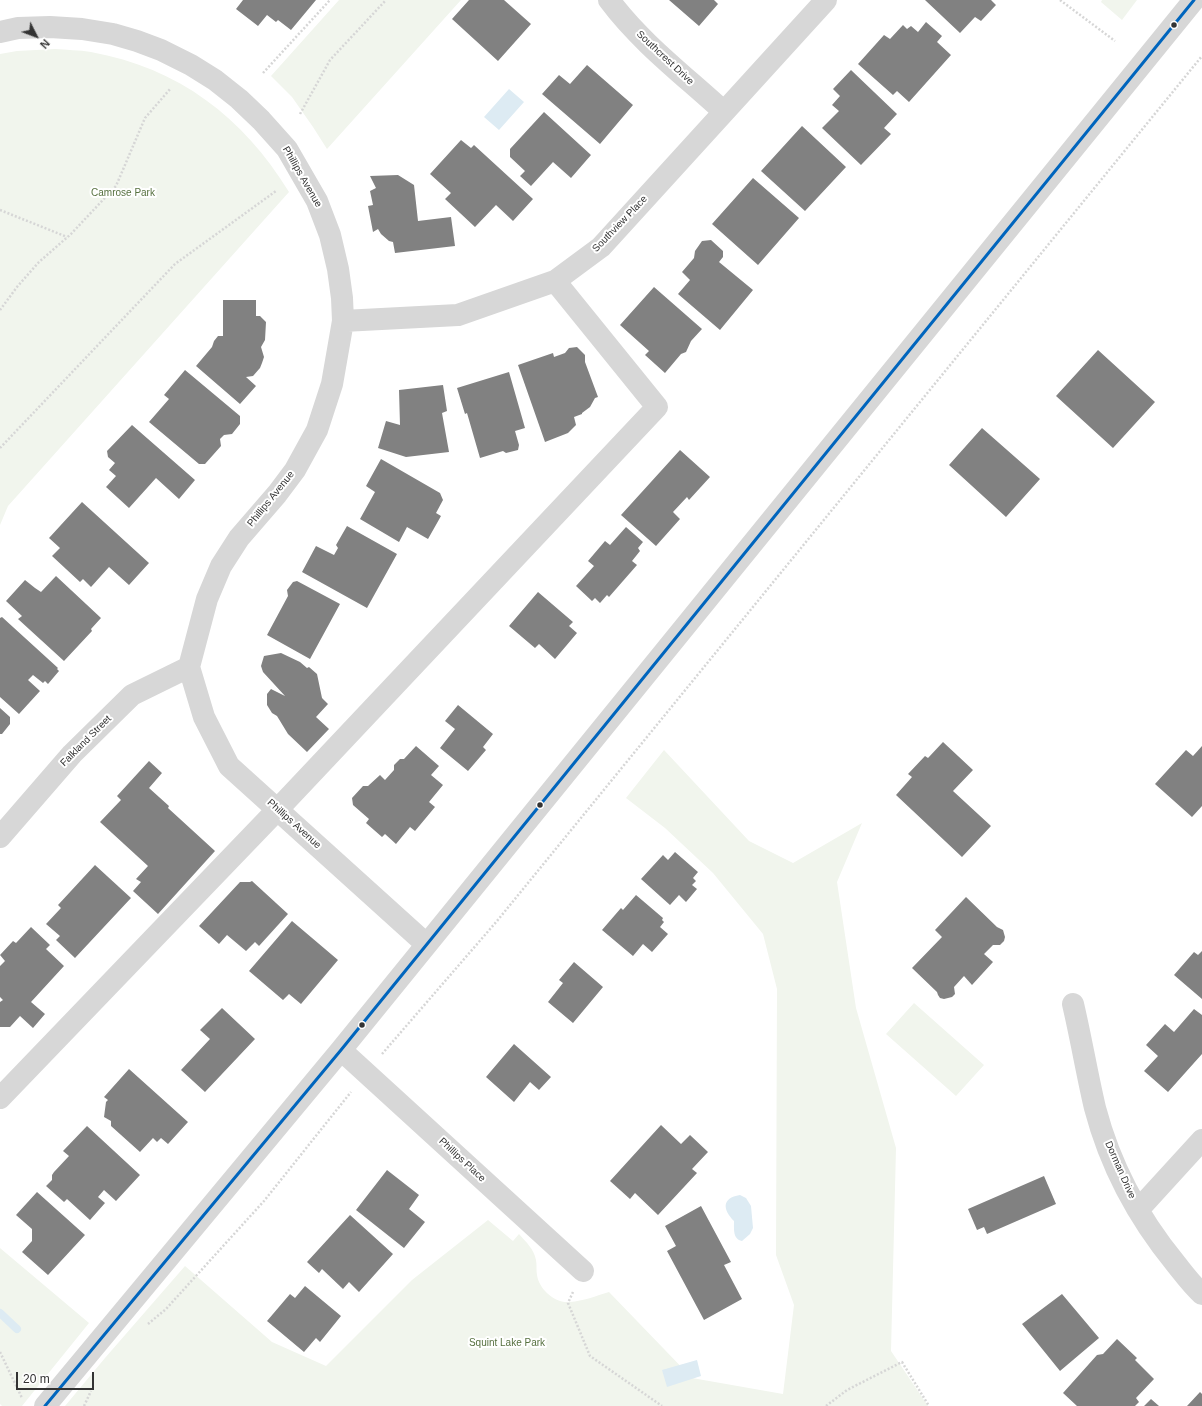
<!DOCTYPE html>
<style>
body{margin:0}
#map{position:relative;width:1202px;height:1406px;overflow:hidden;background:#fff;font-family:Helvetica,sans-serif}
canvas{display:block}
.north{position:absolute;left:16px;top:16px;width:40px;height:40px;-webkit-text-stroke:3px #fff;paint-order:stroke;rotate:132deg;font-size:11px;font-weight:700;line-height:16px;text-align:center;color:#333}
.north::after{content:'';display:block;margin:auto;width:14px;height:18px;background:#333;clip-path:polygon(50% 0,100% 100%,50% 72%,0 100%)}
.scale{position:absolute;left:16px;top:1372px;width:78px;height:18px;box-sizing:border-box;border:2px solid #333;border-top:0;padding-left:5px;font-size:12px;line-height:14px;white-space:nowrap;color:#333;-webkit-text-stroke:3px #fff;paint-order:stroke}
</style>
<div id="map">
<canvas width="1202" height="1406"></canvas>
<div class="north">N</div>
<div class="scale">20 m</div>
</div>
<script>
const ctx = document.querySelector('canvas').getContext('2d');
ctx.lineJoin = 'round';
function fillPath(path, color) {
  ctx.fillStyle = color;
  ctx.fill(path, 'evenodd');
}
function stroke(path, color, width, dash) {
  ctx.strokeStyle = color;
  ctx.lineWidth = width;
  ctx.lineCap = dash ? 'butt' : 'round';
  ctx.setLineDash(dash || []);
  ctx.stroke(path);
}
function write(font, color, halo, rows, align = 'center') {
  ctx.font = font + ' Helvetica,sans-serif';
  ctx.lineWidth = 4;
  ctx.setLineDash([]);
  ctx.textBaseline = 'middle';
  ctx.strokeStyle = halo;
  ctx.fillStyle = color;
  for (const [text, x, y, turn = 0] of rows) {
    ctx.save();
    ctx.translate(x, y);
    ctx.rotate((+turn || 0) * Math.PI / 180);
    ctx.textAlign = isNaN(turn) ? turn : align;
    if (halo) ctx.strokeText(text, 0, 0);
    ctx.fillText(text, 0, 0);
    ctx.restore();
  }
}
fillPath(new Path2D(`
 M339 0H461L327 149 313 127 292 97 271 76Z
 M1102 0H1137L1122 20 1101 2Z
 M55 49C67 50 79 50 91 52 179 68 243 117 289 192L8 506 0 525V54L17 51Z
 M664 750 749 841 793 863 862 823 837 882 856 1008 896 1148 891 1351 928 1406H65L105 1358 185 1266 272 1342 326 1366 412 1280 488 1220 513 1241 519 1234C526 1242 534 1249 536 1260 537 1265 536 1270 537 1275 539 1289 555 1304 570 1302 583 1301 596 1296 609 1292L692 1378 783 1394 794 1305 776 1255 777 989 763 934 713 873 665 828 626 798Z
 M914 1003 984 1065 956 1096 886 1034Z
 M0 1248 89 1323 22 1406H2L0 1404Z`), '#f1f5ed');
fillPath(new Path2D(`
 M509 89 524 102 499 130 484 117Z
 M740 1195 746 1198 751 1206 753 1228 750 1234 742 1241C733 1239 734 1230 734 1221 723 1210 721 1198 740 1195Z
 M697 1360 701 1376 667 1387 662 1370Z`), '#ddebf3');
stroke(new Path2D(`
 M0 1313 17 1329`), '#ddebf3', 8);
fillPath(new Path2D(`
 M243 0H316L291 30 278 20 276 22 267 15 258 26 236 9Z
 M469 0H504L531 24 498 61 452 19Z
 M669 0H714L718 4 699 26Z
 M925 0H991L996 5 981 21 975 17 960 33Z
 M926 22 942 36 937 42 951 55 909 102 897 91 893 95 858 64 884 35 890 39 903 25 907 29 911 26 918 32Z
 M587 65 633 105 600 144 542 94 559 75 570 84Z
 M851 70 897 114 884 128 891 134 861 165 822 128 839 111 832 105 840 96 833 89Z
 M544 112 591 155 571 178 553 162 531 186 520 176 525 171 510 157V149Z
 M802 126 846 167 805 211 761 171Z
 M461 140 471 148 474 145 533 199 513 221 496 205 475 227 445 199 451 193 430 174Z
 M398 175 414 185 418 221 451 217 455 246 395 253 393 242 389 241 381 234 378 229 373 232 368 206 373 205 370 191 376 188 370 176Z
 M753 178 799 218 758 265 712 224Z
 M711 240 723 251V257L719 262 753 290 720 330 678 294 690 280 682 272 694 258 695 251 702 241Z
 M654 287 702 329 691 341 686 352 681 354 665 373 645 355 649 351 620 325Z
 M223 300H256V316H260L266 322 265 340 261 347 264 357 262 363 260 368 253 376 246 377 256 386 240 404 196 366 212 347 214 341 218 336H223Z
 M577 347 585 355V362L598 397 595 398 590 407 582 413V414L574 417 576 425 568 433 545 442 518 365 553 353 554 357 565 353 569 348Z
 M1098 350 1155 402 1113 448 1056 396Z
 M185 370 240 416V424L232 434 224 435 220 439 221 446 205 464H199L149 422 169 399 164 395Z
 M509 372 525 428 515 431 519 445 518 450 506 453 503 451 480 458 467 413 465 414 457 388Z
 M443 385 447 411 442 413 449 452 406 457 378 448 386 421 400 425 399 390Z
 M132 425 195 480 179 499 156 478 129 508 106 487 116 476 109 470 115 463 108 457 107 451Z
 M982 428 1040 479 1006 517 949 465Z
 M680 450 710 477 689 500 687 497 673 512 680 519 656 546 621 515Z
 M381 459 440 493 443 500 436 513 441 516 428 539 407 527 399 542 360 519 375 492 366 486Z
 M82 502 149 563 129 585 109 567 91 587 83 579 80 582 52 556 60 548 49 538Z
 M347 526 397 554 367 608 302 572 316 546 334 555 338 548 336 545Z
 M626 527 643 542 638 548 640 551 632 561 637 565 609 597 607 595 600 603 595 598 592 601 576 586 594 566 588 561 605 541 610 545Z
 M56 576 101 618 91 629 92 631 64 661 18 619 22 616 6 601 25 580 35 588 41 592Z
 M297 581 340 604 310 659 267 635 288 596 287 590 293 582Z
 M538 592 573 622 569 626 577 633 555 659 539 644 535 648 509 626Z
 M2 617 58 668 57 669 59 671 48 684 45 681 43 683 33 675 28 680 40 691 19 714 0 697V618Z
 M281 653 300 662 307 668 309 667 317 674 322 698 328 704 316 717 329 729 307 752 288 734 277 716 272 713 267 705V694L271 689 285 696 263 672 261 666 264 656Z
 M458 705 493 734 483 747 486 750 468 771 440 748 455 729 445 721Z
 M0 708 10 717V724L2 734H0Z
 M943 742 973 770 953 791 991 826 962 857 896 795 912 777 908 774 925 756 928 758Z
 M416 746 439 766 431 775 443 785 429 802 435 807 415 831 410 827 396 844 385 834 382 837 366 823 369 819 353 805 352 798 363 786H368L380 775 385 780 394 770V765L400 759H404Z
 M1202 746V806L1192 817 1155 784 1186 750 1193 756Z
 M149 761 162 773 149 788 169 806 168 808 215 851 158 914 133 891 141 882 136 879 148 866 100 822 121 800 117 796Z
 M675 852 698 872 693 878 696 881 692 885 697 889 686 902 679 895 670 905 641 879 663 855 668 860Z
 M95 865 131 898 75 958 56 940 60 936 46 924 61 908 58 905Z
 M252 881 288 914 259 946 255 942 246 951 227 935 219 944 199 926 240 882H250Z
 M636 895 663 918 662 920 664 922 660 927 668 934 652 952 643 944 633 956 602 930 621 908 623 910Z
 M966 897 997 927 1003 930 1005 937 1004 941 1000 945H993L984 954 993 962 972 985 964 976 954 987 955 994 952 997 944 999 940 998 938 995 937 992 912 968 942 937 935 930Z
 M292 921 338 960 301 1004 289 994 283 1000 249 971Z
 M31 927 50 945 46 949 64 966 31 1002 45 1014 33 1028 20 1016 10 1027H0V1002L3 1000 0 997V966L5 961 0 955 13 941 16 943Z
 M1202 951V999L1174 975 1194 952 1198 955Z
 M574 962 603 987 573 1023 548 1002 563 983 559 980Z
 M222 1008 255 1039 205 1092 181 1070 210 1039 200 1030Z
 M1194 1009 1202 1015V1054L1168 1092 1144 1071 1158 1056 1146 1045 1165 1024 1174 1032Z
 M514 1044 551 1077 539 1090 530 1082 514 1102 486 1077Z
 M129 1069 188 1122 168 1144 161 1138 157 1142 153 1138 140 1152 111 1126V1121L104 1117 106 1102 108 1100 104 1097Z
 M661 1125 681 1144 690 1135 708 1152 692 1169 697 1173 658 1215 635 1193 630 1199 610 1181Z
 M87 1126 140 1175 116 1201 104 1190 98 1197 105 1203 90 1220 67 1199 64 1202 46 1186 52 1180V1175L54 1172 69 1156 63 1151Z
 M387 1170 419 1195 409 1209 425 1222 404 1248 356 1210Z
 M1044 1176 1056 1204 987 1234 984 1227 977 1230 968 1209Z
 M37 1192 85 1235 48 1275 22 1252 32 1241V1229L16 1215Z
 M701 1206 731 1262 724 1265 742 1299 704 1320 667 1251 676 1246 665 1226Z
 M350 1215 393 1254 359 1292 349 1282 343 1289 322 1269 319 1273 307 1262Z
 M305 1286 341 1316 320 1342 316 1338 304 1352 267 1321 290 1294 295 1298Z
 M1062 1294 1099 1338 1060 1371 1022 1324Z
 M1117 1339 1137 1358 1135 1360 1154 1379 1136 1398 1139 1402 1135 1406H1077L1063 1393 1097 1355 1103 1354Z
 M1200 1392 1202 1394V1406H1187Z
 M1151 1399 1159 1406H1144Z`), '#818181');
stroke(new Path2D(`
 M1060 0 1115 41
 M263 73 330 0
 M300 114 330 60 386 0
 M0 210 67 237
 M0 310 17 287 39 262 71 234 116 186 145 118 171 88
 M0 448 175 264 276 191
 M382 1054 497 921 1202 56
 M573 1292 568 1303 590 1356 662 1406
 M148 1324 166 1309 264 1201 351 1092
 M0 1352 22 1398
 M84 1406 91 1391
 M826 1406 847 1390 902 1362 929 1406`), '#d6d6d6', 2.5, [2, 2]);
stroke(new Path2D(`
 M609 0C641 43 685 76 724 112
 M0 32 18 28 50 27 82 29 113 34 137 41 161 50 191 65 215 80 239 99 261 120 287 149 317 201 330 235 338 269 342 298 343 321 332 384 317 430 295 470 277 494 239 538 221 566 207 599 189 667 204 717 229 766 426 944
 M343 321 458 315 555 281 601 247 826 0
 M0 837 72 754 132 695 189 667
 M1073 1004C1081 1038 1087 1074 1095 1108 1110 1165 1139 1219 1176 1264 1184 1274 1192 1285 1202 1294
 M341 1050 583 1271
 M0 1098 278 809 657 407 555 281
 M1138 1210 1202 1140
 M45 1406 341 1050 1194 0`), '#d7d7d7', 22);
stroke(new Path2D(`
 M45 1406 341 1050 1194 0`), '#0065bd', 3);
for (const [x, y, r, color] of [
 [1174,25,3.5,"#333"],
 [540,805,3.5,"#333"],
 [362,1025,3.5,"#333"]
]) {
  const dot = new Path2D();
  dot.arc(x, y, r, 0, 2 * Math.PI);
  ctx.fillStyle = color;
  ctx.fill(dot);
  stroke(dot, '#fff', 1.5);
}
write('10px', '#333', '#fff', [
 ["Southcrest Drive",665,58,43],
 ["Phillips Avenue",302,177,60],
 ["Southview Place",620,224,-46],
 ["Phillips Avenue",271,499,-51],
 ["Falkland Street",86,741,-45],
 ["Phillips Avenue",294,824,42],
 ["Phillips Place",462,1160,43],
 ["Dorman Drive",1120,1170,66]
]);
write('10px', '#56703f', '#fff', [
 ["Camrose Park",123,193],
 ["Squint Lake Park",507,1343]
]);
</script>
